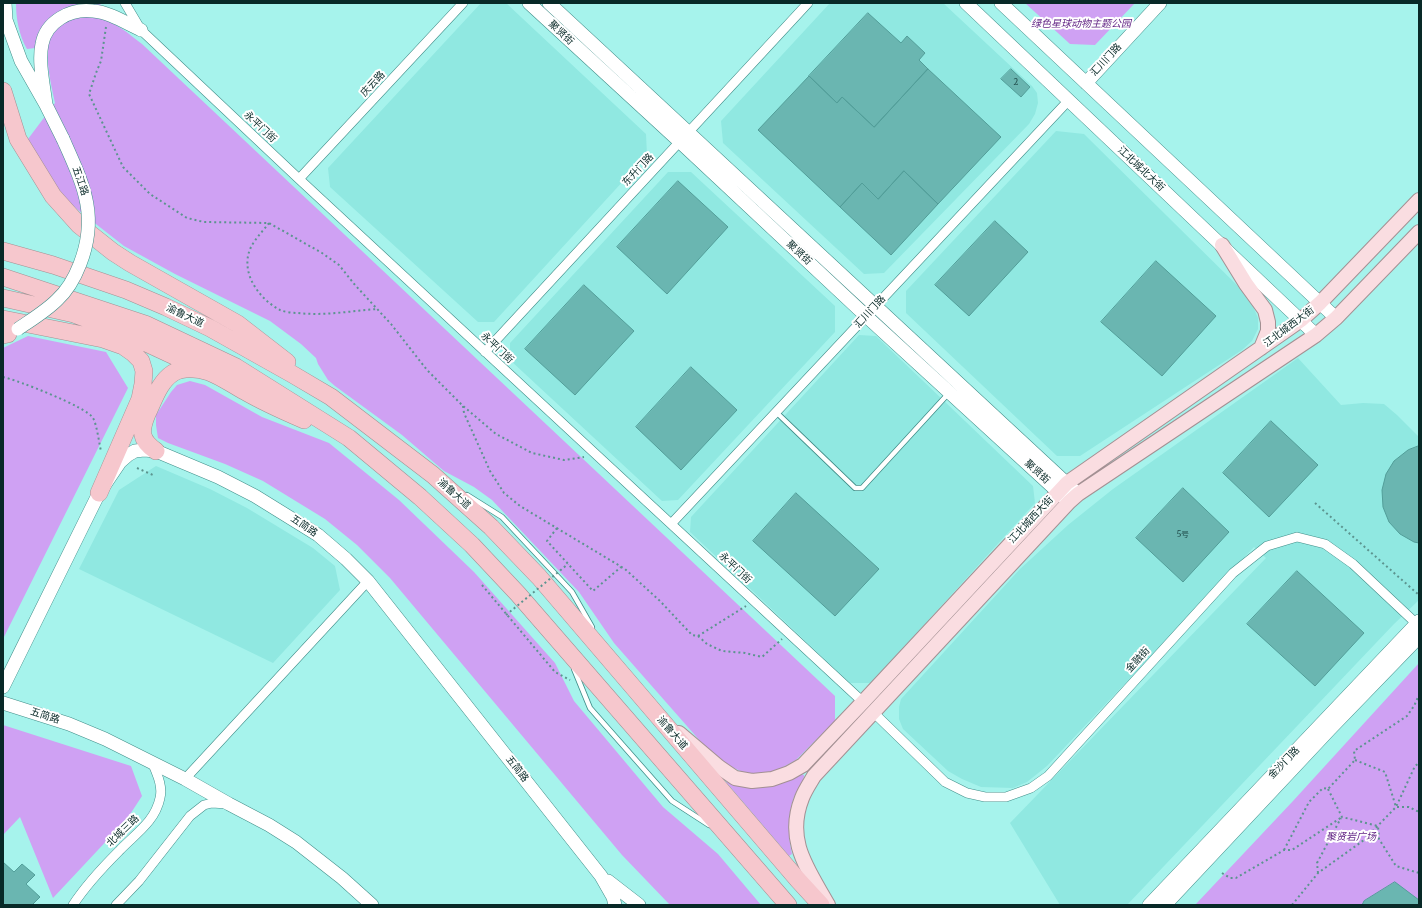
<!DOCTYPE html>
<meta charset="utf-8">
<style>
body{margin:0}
#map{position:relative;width:1422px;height:908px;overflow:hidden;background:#a6f3ec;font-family:Merriweather,serif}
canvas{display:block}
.frame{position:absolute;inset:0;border:4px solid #082927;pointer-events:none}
</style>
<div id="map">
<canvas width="1422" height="908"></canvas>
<div class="frame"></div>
</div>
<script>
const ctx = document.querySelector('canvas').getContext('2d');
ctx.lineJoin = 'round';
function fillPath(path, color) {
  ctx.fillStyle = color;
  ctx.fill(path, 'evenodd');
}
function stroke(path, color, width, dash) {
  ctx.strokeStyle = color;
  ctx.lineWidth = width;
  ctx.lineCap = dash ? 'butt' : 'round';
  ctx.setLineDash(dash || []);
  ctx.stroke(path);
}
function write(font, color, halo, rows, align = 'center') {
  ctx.font = font + ' Merriweather,"Noto Sans SC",serif';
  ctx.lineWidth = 4;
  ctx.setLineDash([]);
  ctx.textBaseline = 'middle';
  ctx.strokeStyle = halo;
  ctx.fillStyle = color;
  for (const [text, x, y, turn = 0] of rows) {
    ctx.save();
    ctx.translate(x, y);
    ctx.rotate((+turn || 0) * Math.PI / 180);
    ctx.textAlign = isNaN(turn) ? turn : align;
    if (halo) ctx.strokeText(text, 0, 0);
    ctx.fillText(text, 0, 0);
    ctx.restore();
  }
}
fillPath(new Path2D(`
 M481 3H506L646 134 647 155 494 322H478L330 187 328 168Z
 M830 3H943L1032 86 1037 93 1038 103 1035 114 1029 124 884 273 864 274 723 143 721 121Z
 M1056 131 1084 134 1249 297 1258 318V329L1252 341 1242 350 1080 456H1057L906 313V291Z
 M668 172H691L835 306V332L678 500 662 501 510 360V343Z
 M859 335 876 336 1033 486 1035 503 871 683H850L690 532 691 517Z
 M1298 358 1341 405 1363 403 1384 404 1397 415 1419 437V600L1394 624 1127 905H1060L1010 823 1266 558 1254 547 1047 766 1027 782 1013 788 981 787 962 779 948 771 903 729 899 719V707L901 699 1020 569 1068 525 1113 489Z
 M156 466 210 489 247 508 313 548 335 566 340 590 273 663 79 569 119 490Z`), '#90e8e1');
fillPath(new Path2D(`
 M16 3H102L100 5C67 8 43 9 35 48L27 49C19 35 16 19 16 3Z
 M1025 3H1135L1095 45 1070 44Z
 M84 16C89 17 93 16 97 17 114 21 129 34 142 44L835 696V721L796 760 778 770 762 774 745 773 727 765 701 742 614 643 579 592 492 500 474 487 444 471 402 435 335 386 328 380 318 364 316 358 301 344 270 321 175 274 124 246 78 210 61 195 28 139 55 103C51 82 39 41 58 26 65 20 76 18 84 16Z
 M28 336 106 352 128 388 3 639V348Z
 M190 381 205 385 262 417 329 443 399 500 474 572 555 663 574 701 663 807 718 854 761 905H670L622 855 390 578 357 545 325 519 263 481 225 464 168 443 158 438 156 425V415L171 392 177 385Z
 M1419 663V905H1195L1293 801Z
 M3 725 131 766 142 796 127 819 53 898 20 817 3 835Z
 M801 774 804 775V777C802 784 797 790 794 797 787 816 788 835 792 854L789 856 726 782 729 781C759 786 773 790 801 774Z`), '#cfa1f3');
const building = new Path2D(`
 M868 13 901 43 907 36 925 53 919 60 928 69 874 127 842 97 837 103 809 76Z
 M928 69 1001 137 938 204 904 171 878 199 862 183 840 207 758 130 809 76 837 103 842 97 874 127Z
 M1011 69 1030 87 1021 97 1001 79Z
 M904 171 938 204 891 255 840 207 862 183 878 199Z
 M678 181 728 227 667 294 617 247Z
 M995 221 1028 252 969 316 935 285Z
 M1156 261 1216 316 1162 376 1101 322Z
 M584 285 634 331 575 395 525 349Z
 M691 367 737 410 681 470 636 427Z
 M1271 421 1318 465 1269 517 1223 473Z
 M1419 446V543L1414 542 1400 534 1389 522 1383 507 1382 490 1386 474 1394 461 1408 450Z
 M1183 488 1229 532 1183 582 1136 538Z
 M796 493 879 569 835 616 753 541Z
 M1297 571 1364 633 1315 686 1247 624Z
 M3 862 14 872 22 864 35 875 26 884 40 897 32 905H3Z
 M1395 882 1419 900V905H1362L1364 901Z`);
fillPath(building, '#6ab6b1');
stroke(building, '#529e99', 1);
const lane = new Path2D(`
 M776 412 855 488H862L948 394
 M467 495 502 517 572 592 592 627
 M574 669 590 708 672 801 709 825`);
const street = new Path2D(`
 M125 3 141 30 299 179 863 702
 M299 179 463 3
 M485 352 808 3
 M671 524 1069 100
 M874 713 945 782 967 793 985 797H1006L1031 788 1048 776 1233 573 1267 546 1297 537 1325 544 1353 564 1419 626
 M185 779 368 581
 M73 905C86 885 102 868 119 851 135 834 155 822 160 798 163 786 157 774 152 762
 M116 905 139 881 190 816 204 805 212 803 227 804`);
const secondary = new Path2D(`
 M5 3 6 20 21 61 46 105 63 139
 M529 3 679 141 866 316 1069 502
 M549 3 1078 494
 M966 3 1316 335
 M1001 3 1336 318
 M1086 83 1160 3
 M46 105C44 87 38 62 42 44 46 22 70 8 93 11 109 12 126 23 141 30
 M3 687 99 493 120 462 128 455 135 451 144 450 156 451 218 477 255 496 318 535 346 559 368 581 601 876 613 897 615 905
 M3 703 69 724 105 739 185 779 229 804 269 825 296 842 342 878 372 905
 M608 881 639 905
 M1149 905 1419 621
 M1165 905 1330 729 1419 637`);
const primary = new Path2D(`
 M1222 245 1246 284 1265 310 1268 322V331L1261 348
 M679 733 719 767 735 778 752 781 772 779 789 773 803 765 863 702 1067 483 1301 320 1320 303 1419 200
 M828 905C808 869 785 841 802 798 805 790 810 783 814 776L1069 502 1078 494 1316 335 1336 318 1419 232`);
const highway = new Path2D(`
 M3 91 18 139 53 196 79 225 113 252 130 263 238 324 287 362
 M3 251 53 265 126 290 166 307 210 328 292 374 331 397 433 475 491 527 539 577 798 880 821 905
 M3 277 145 324 236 367 349 438 420 497 472 545 518 594 788 905
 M3 298 74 314 125 333 200 368
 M3 319 103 339 123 346 133 353 141 361 144 371 143 384 140 399 99 493
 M3 335 8 334
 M156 451C140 440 140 431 147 414 154 400 159 382 173 373 182 367 198 368 209 372 220 376 233 385 244 391 263 402 283 411 304 420`);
stroke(lane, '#418e89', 6);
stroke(street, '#418e89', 10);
stroke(secondary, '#418e89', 14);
stroke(primary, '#a39093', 16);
stroke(highway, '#a39093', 18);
stroke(new Path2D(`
 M106 27 101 61 96 73 89 94 123 167 150 194 187 218 204 222 269 223 322 253 339 265 355 285 391 324 427 370 463 406 496 434 532 453 564 460 584 457
 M269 223C263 231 255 239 251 247 239 272 259 299 280 310 285 312 292 313 298 313 324 316 351 311 377 309
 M3 377C17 380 87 407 93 418 97 425 99 443 101 451
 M463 406 464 413 490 471 504 493 520 506 625 569 660 601 692 635 698 636 707 644 722 651 745 653 762 657 782 639
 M137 468 153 475
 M1315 503 1419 595
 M557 528 547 541 593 591 621 567
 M482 585 555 672 570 680
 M698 636 746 606
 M1355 760 1385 772 1396 807H1409L1419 812
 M1328 789 1342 817 1378 826 1379 839 1396 866 1419 873
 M1284 850 1309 802 1323 788 1328 789 1355 760 1354 751 1407 716 1414 706 1419 695
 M1222 873 1230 878H1236L1284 850H1292L1342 817
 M1318 873 1317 863 1341 818
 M1292 905 1318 873 1364 840 1396 807 1415 766 1419 763`), '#5c948f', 2, [2, 3]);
stroke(lane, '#fff', 4.5);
stroke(street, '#fff', 9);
stroke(secondary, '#fff', 13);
stroke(primary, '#fadde1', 14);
stroke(highway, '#f6c7cd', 17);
const secondaryBridge = new Path2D(`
 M18 329C31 320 46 311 57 300 68 290 75 277 80 264 99 215 83 184 63 139`);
stroke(secondaryBridge, '#418e89', 14, []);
stroke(new Path2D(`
 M506 615 568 564`), '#5c948f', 2, [2, 3]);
stroke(secondaryBridge, '#fff', 13);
write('8px', '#204c4a', null, [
 ["2",1016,83],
 ["5号",1183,535]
]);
write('italic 10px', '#5e1f82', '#fff', [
 ["绿色星球动物主题公园",1081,24],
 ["聚贤岩广场",1351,837]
]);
write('10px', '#082927', '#fff', [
 ["聚贤街",561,33,43],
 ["汇川门路",1106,60,-47],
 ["庆云路",373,84,-47],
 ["永平门街",260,127,43],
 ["江北城北大街",1141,169,43],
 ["东升门路",638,170,-47],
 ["五江路",80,181,71],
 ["聚贤街",799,253,43],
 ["汇川门路",870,312,-47],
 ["渝鲁大道",185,316,25],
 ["江北城西大街",1289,327,-37],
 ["永平门街",497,348,43],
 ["聚贤街",1037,472,42],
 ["渝鲁大道",454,494,42],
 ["江北城西大街",1031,520,-47],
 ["五简路",304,526,34],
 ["永平门街",735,568,43],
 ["金融街",1138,660,-48],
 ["五简路",45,716,18],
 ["渝鲁大道",672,733,49],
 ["金沙门路",1284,763,-46],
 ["五简路",517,769,52],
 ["北城三路",123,831,-44]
]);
</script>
